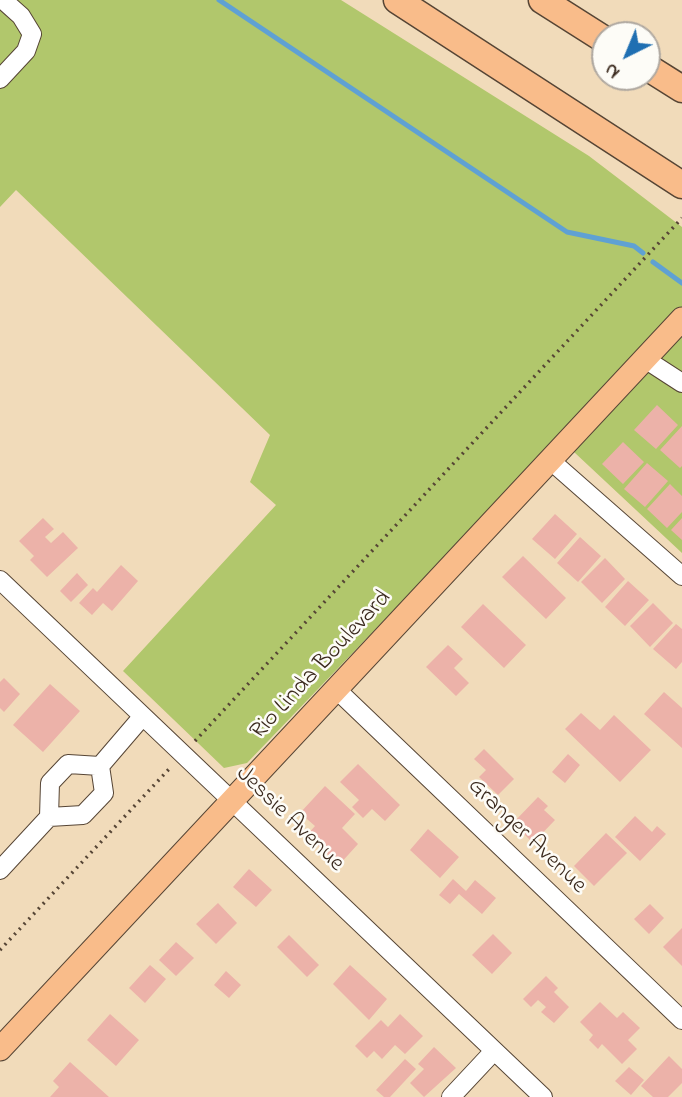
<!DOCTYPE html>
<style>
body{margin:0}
#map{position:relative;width:682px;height:1097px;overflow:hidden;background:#f1dbba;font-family:"Indie Flower",sans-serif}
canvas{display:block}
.north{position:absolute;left:591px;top:21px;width:70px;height:70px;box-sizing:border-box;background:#fdfcf7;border:2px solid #afa8a0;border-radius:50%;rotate:223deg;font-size:19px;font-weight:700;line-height:28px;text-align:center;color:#3b2a1e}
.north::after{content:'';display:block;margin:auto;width:24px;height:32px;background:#1f6fb2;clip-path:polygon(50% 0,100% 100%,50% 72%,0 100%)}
</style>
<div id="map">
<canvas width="682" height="1097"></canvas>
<div class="north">N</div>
</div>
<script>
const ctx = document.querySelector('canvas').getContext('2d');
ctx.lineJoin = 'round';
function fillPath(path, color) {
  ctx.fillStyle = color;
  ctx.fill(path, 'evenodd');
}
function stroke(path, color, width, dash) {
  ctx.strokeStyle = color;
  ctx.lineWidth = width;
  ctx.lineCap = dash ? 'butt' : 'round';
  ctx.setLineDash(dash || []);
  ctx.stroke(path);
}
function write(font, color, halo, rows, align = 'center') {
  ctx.font = font + ' "Indie Flower",sans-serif';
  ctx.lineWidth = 5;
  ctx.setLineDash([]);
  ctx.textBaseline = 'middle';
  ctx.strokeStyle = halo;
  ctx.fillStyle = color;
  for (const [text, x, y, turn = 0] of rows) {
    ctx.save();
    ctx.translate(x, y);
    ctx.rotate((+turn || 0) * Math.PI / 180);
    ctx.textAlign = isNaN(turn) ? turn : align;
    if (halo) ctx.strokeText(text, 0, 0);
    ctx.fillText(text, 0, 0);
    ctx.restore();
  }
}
fillPath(new Path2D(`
 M0 0H341L589 156 682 227V553L559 438 247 763 224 768 123 671 276 505 250 482 270 435 16 190 0 207Z`), '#b1c76c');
stroke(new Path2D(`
 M219 0 567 232 634 246 643 253
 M653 262 682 283`), '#5fa1d3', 5);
fillPath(new Path2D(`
 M657 405 678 425 656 449 634 430Z
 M682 426V466L680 468 660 450Z
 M623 442 644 462 623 484 602 464Z
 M647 463 668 481 645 507 624 489Z
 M670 484 682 496V512L667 528 647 509Z
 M555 514 577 534 555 559 532 539Z
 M43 518 54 529 45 537 51 543 63 532 78 548 47 577 30 560 34 556 19 541Z
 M682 518V540L671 530Z
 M580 537 601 556 578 582 557 563Z
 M523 556 566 598 546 619 502 577Z
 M605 558 625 579 602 603 581 582Z
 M121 565 138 581 112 611 103 603 92 615 79 603 93 588 97 592Z
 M77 573 88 585 71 602 60 591Z
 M628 581 649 600 625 626 605 607Z
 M653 603 673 623 650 647 630 626Z
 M483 604 526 645 504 668 461 627Z
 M676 624 682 629V662L676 669 653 649Z
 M448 645 463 659 454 668 469 683 456 696 426 667Z
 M4 678 20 694 4 712 0 708V682Z
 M50 684 80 711 43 752 13 725Z
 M664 692 682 708V748L644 714Z
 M581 713 600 730 614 715 651 750 620 782 565 729Z
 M484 749 514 779 498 795 479 777 486 770 474 759Z
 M568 754 580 765 565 783 552 772Z
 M358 764 400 805 385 821 372 809 363 818 352 807 359 800 340 782Z
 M325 786 355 814 342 828 358 844 339 865 307 835 315 826 300 813Z
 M538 797 548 806 544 810 555 820 533 843 513 823Z
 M635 816 652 832 657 826 666 834 640 861 615 837Z
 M428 829 459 857 440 878 410 850Z
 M606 833 627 853 594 886 574 866Z
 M249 869 272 890 256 907 233 887Z
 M453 879 466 891 475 880 496 898 482 914 459 894 450 904 439 895Z
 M218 903 237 923 216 944 196 924Z
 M650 904 664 918 649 934 634 919Z
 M682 928V966L663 947Z
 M493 934 512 953 492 974 472 955Z
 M289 935 319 965 307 977 277 947Z
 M176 942 194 958 176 976 159 960Z
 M150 965 166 979 145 1003 129 988Z
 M350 965 387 999 369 1020 333 984Z
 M226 971 241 985 229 998 214 985Z
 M546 976 558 988 554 992 569 1007 554 1023 541 1012 546 1007 538 1000 531 1007 523 999Z
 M600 1002 617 1018 623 1012 640 1028 628 1040 637 1049 622 1064 602 1044 598 1049 589 1040 593 1035 580 1022Z
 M110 1014 139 1040 116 1066 87 1040Z
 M400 1014 423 1036 405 1054 395 1045 382 1059 374 1051 367 1058 355 1046 381 1020 388 1027Z
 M434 1047 456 1068 424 1097 410 1083 424 1069 418 1064Z
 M669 1056 682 1069V1083L668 1097H653L641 1086Z
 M405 1059 416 1069 390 1097H384L376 1090Z
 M70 1062 109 1097H50L59 1087 53 1081Z
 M629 1067 644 1080 631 1095 615 1081Z`), '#ecb2a9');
const minor = new Path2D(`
 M0 79 26 51 32 34 21 16 3 0
 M645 359 682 383
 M550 460 682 576
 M0 580 543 1097
 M337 690 682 1020
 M49 817 50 783 68 764 100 766
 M0 870 49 817 83 815 104 793 100 766 142 717
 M451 1097 494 1051`);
const major = new Path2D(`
 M0 1049 682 319`);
const highway = new Path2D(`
 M397 0 682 185
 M542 0 605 40
 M647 67 682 89`);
stroke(minor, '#564535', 20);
stroke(major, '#564535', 25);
stroke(highway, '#564535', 29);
stroke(new Path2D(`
 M195 741 682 218
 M0 950 170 768`), '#564535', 3.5, [2, 5]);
stroke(minor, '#fff', 18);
stroke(major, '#f9bc8a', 23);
stroke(highway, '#f9bc8a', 26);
write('24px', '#3b2a1e', '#fdfcf7', [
 ["Rio Linda Boulevard",322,666,-47],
 ["Jessie Avenue",289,820,44],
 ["Granger Avenue",526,837,44]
]);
</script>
